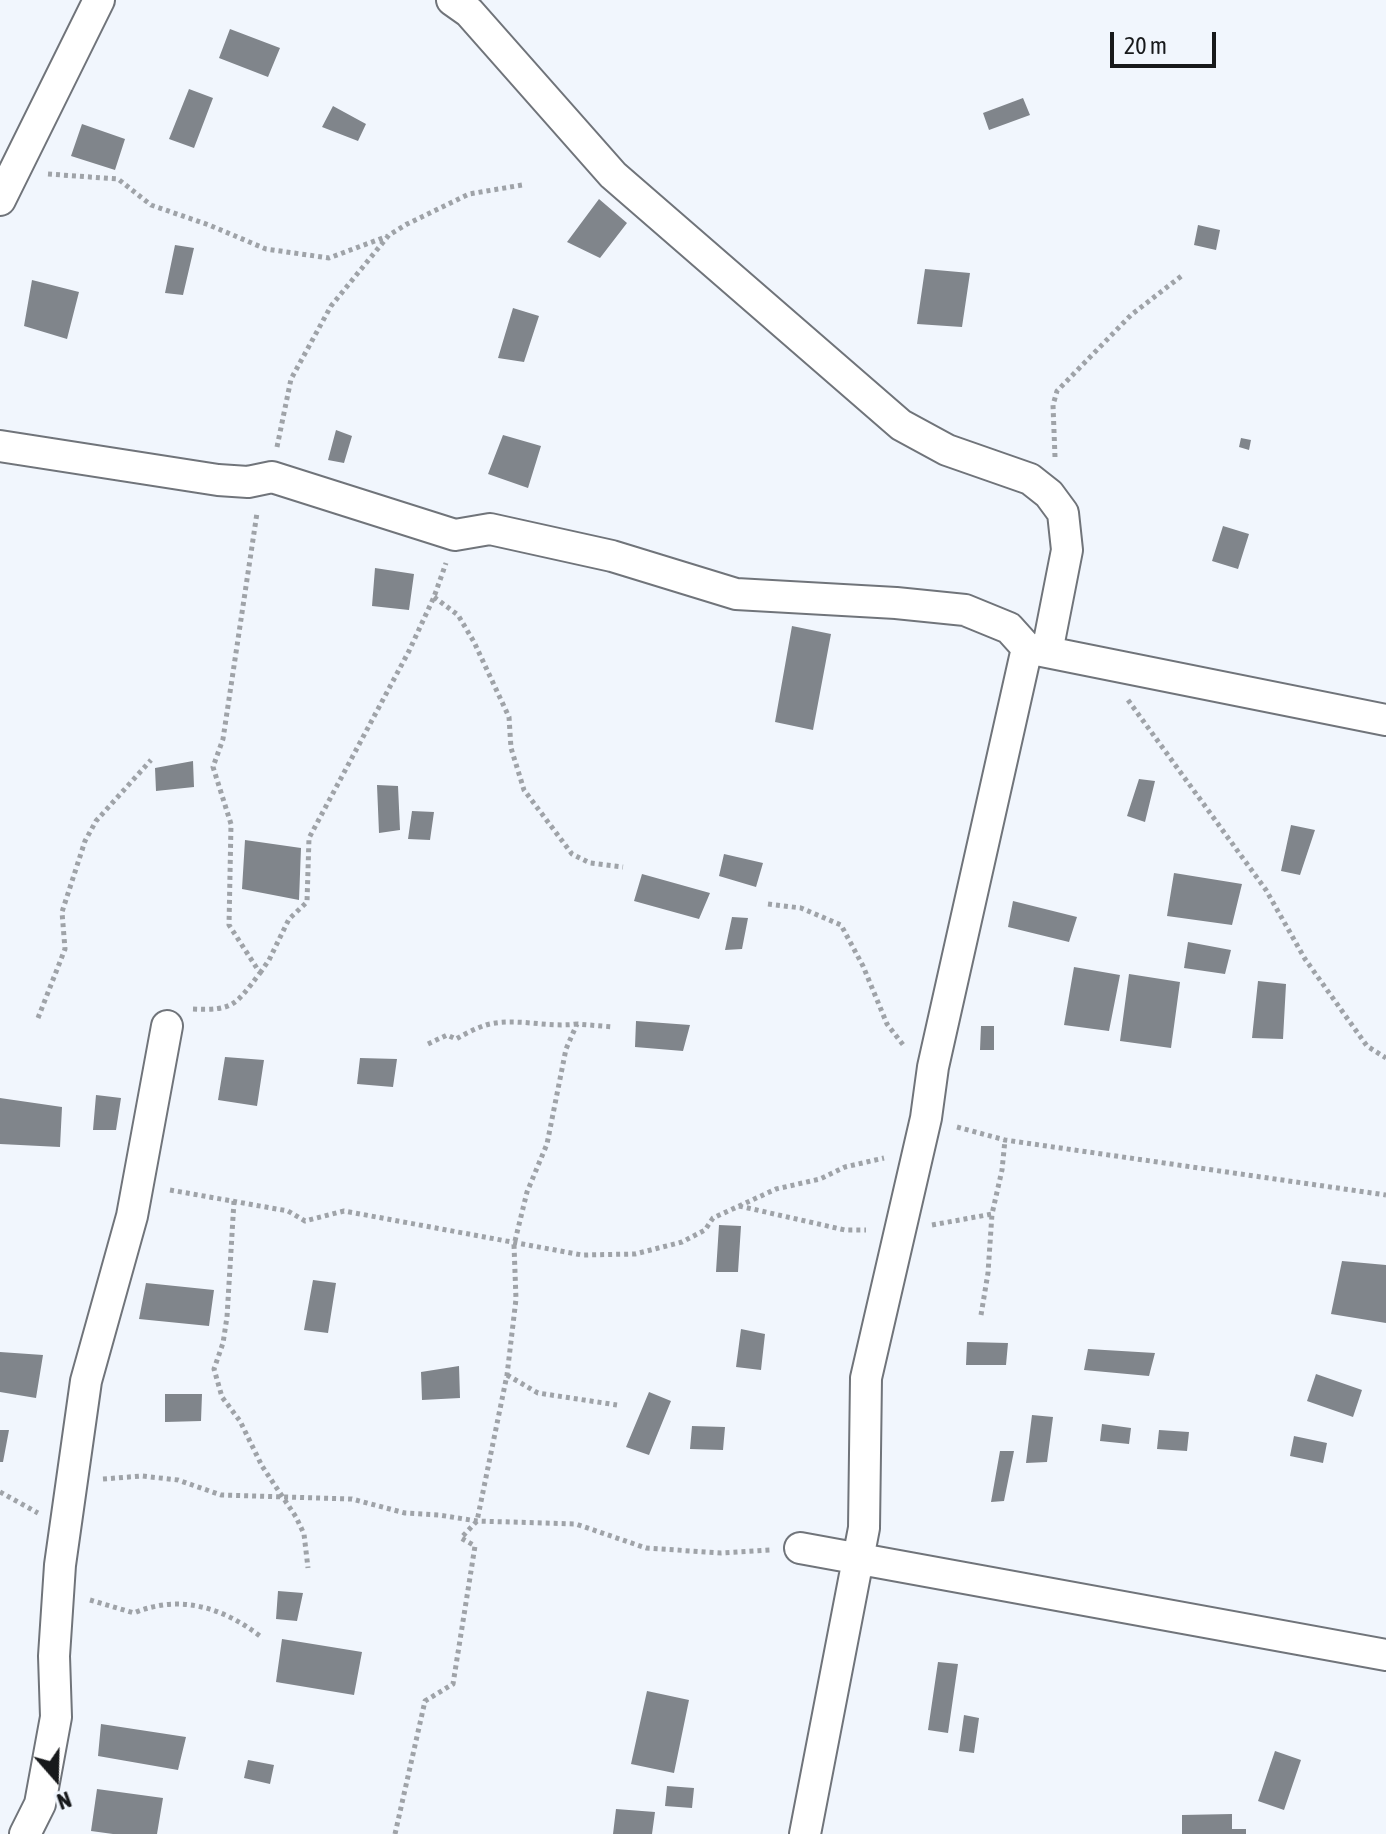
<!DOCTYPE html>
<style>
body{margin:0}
#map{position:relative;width:1386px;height:1834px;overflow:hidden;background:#f1f6fd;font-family:"Asap Condensed",sans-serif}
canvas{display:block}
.north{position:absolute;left:16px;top:1738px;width:80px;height:80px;-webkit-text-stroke:6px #f1f6fd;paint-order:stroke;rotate:160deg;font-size:22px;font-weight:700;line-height:32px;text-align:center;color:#17191b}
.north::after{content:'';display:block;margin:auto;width:28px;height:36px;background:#17191b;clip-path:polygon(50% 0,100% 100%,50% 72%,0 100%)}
.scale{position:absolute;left:1110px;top:32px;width:106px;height:36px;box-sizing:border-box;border:4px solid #17191b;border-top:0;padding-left:10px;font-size:24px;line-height:28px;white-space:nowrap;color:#17191b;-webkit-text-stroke:6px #f1f6fd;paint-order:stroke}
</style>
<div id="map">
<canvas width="1386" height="1834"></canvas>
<div class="north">N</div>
<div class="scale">20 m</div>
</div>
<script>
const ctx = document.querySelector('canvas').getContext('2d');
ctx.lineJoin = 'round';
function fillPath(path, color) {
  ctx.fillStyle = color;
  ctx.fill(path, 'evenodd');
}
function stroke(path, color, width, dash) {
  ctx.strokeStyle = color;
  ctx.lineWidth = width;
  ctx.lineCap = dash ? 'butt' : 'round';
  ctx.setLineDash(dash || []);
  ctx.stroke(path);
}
fillPath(new Path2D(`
 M230 29 280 48 268 77 219 58Z
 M189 89 213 98 194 148 169 139Z
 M1023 98 1030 115 989 130 983 113Z
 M333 106 366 124 358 141 322 127Z
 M82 124 125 139 115 170 71 156Z
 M599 199 627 223 600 258 567 242Z
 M1198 225 1220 230 1216 250 1194 245Z
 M175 245 194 248 183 295 165 293Z
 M925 269 970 273 962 327 917 324Z
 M32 280 79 292 67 339 24 326Z
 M513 308 539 316 524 362 498 358Z
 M336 430 352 436 344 463 328 460Z
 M503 435 541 446 528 488 488 474Z
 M1241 438 1251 440 1249 450 1239 447Z
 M1223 526 1249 534 1238 569 1212 561Z
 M375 568 414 574 409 610 372 606Z
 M792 626 831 634 813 730 775 722Z
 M193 761 194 787 156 791 155 768Z
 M1139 779 1155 781 1145 822 1127 816Z
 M377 785 398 786 400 830 379 833Z
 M412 811 434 812 430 840 408 839Z
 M1291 825 1315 830 1300 875 1281 871Z
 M245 840 301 848 299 900 242 889Z
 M724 854 763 863 756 887 719 876Z
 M1174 873 1242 884 1232 925 1167 916Z
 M642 874 710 893 699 919 634 901Z
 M1013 901 1077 917 1069 942 1008 927Z
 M732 917 748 918 742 949 725 950Z
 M1188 942 1231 950 1225 974 1184 968Z
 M1074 967 1120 975 1109 1031 1064 1025Z
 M1129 974 1180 982 1171 1048 1120 1041Z
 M1258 981 1286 984 1283 1039 1252 1038Z
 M636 1021 690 1025 683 1051 635 1047Z
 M981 1026H994V1050H980Z
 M225 1057 264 1060 257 1106 218 1100Z
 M360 1058 397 1059 393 1087 357 1084Z
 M96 1095 121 1098 116 1130H93Z
 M0 1098 62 1107 60 1147 0 1144Z
 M719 1225 741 1226 738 1272H716Z
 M1342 1261 1386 1265V1323L1331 1314Z
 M313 1280 336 1283 328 1333 304 1330Z
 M146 1283 214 1290 209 1326 139 1319Z
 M741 1329 765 1334 761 1370 736 1367Z
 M967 1342 1008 1343 1006 1365H966Z
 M1088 1349 1155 1353 1149 1376 1084 1370Z
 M0 1352 43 1355 36 1398 0 1392Z
 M459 1366 460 1398 422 1400 421 1372Z
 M1316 1374 1362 1390 1353 1417 1307 1401Z
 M649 1392 671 1401 649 1455 626 1447Z
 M165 1394H202L201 1421 165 1422Z
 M1032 1415 1053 1417 1047 1462 1026 1463Z
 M1102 1424 1131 1428 1129 1444 1100 1441Z
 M692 1426 725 1427 723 1450 690 1449Z
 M0 1430H9L3 1462H0Z
 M1159 1430 1189 1432 1187 1451 1157 1449Z
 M1294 1436 1327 1443 1323 1463 1290 1456Z
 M1000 1451H1014L1004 1501 991 1502Z
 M278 1591 303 1593 297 1621 276 1619Z
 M282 1639 362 1652 354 1695 276 1682Z
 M938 1662 958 1664 948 1733 928 1730Z
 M647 1691 689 1700 674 1773 631 1764Z
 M964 1715 979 1718 974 1753 959 1751Z
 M101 1724 186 1737 178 1770 98 1756Z
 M1275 1751 1301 1760 1284 1810 1258 1801Z
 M248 1760 274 1765 270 1784 244 1778Z
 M667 1786 694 1788 692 1808 665 1806Z
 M97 1789 163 1798 157 1834H113L91 1831Z
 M616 1809 655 1812 652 1834H613Z
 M1232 1814V1829H1246V1834H1182V1815Z`), '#80858b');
const minor = new Path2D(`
 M452 0 469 12 613 175 901 425 947 450 1030 479 1049 494 1063 513 1067 550 1047 652
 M0 200 99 0
 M0 446 218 480 248 482 272 477 455 535 490 529 612 556 736 594 896 603 965 610 1009 628 1027 648 1386 720
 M800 1548 1386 1655
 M25 1834 40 1804 56 1717 54 1656 60 1565 86 1381 132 1216 167 1026
 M805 1834 864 1528 866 1378 926 1118 933 1067 1027 648`);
stroke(minor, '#70747a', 34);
stroke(new Path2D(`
 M48 174 118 179 151 205 209 225 266 249 329 258 388 236
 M277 447 291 379 331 306 389 235 407 224 469 194 522 185
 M1055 457 1053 405 1057 391 1131 315 1184 274
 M434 597 458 615 474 642 509 717 511 748 524 790 572 854 590 863 623 867
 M1128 700 1266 890 1305 959 1367 1046 1386 1058
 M768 904 801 908 841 925 863 966 887 1024 904 1046
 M260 973 269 960 289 919 307 902 309 838 409 651 434 597 446 563
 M193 1009C234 1011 236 1004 260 973L229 925 231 824 213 767 223 739 257 513
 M38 1018 65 949 62 912 85 841 96 821 151 760
 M428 1044 447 1035 456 1039C465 1034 476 1028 486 1025 515 1017 546 1028 576 1024
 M957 1127 1005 1140 1386 1195
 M170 1190 288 1211 305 1221 344 1211 582 1255 635 1254 682 1242 705 1230 713 1218 776 1189 820 1179 845 1167 884 1158
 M234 1201 227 1317 223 1343 214 1369 222 1397 240 1421 262 1466 296 1517 304 1534 308 1568
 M739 1206 845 1230H866
 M932 1225 992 1214 1002 1170 1005 1140
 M981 1315 988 1273 992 1214
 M507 1375 538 1393 617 1405
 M103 1479 142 1476 178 1480 221 1495 352 1499 405 1513 439 1515 477 1521 576 1524 646 1548 721 1553 771 1550
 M0 1492 38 1513
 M90 1600 134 1613C179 1594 222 1607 260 1636
 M395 1834 425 1701 453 1684 475 1546 461 1538 477 1521 507 1375 516 1299 514 1245 527 1192 547 1144 566 1049 577 1024 614 1027`), '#9fa3a8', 5, [4, 4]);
stroke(minor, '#fff', 30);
</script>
